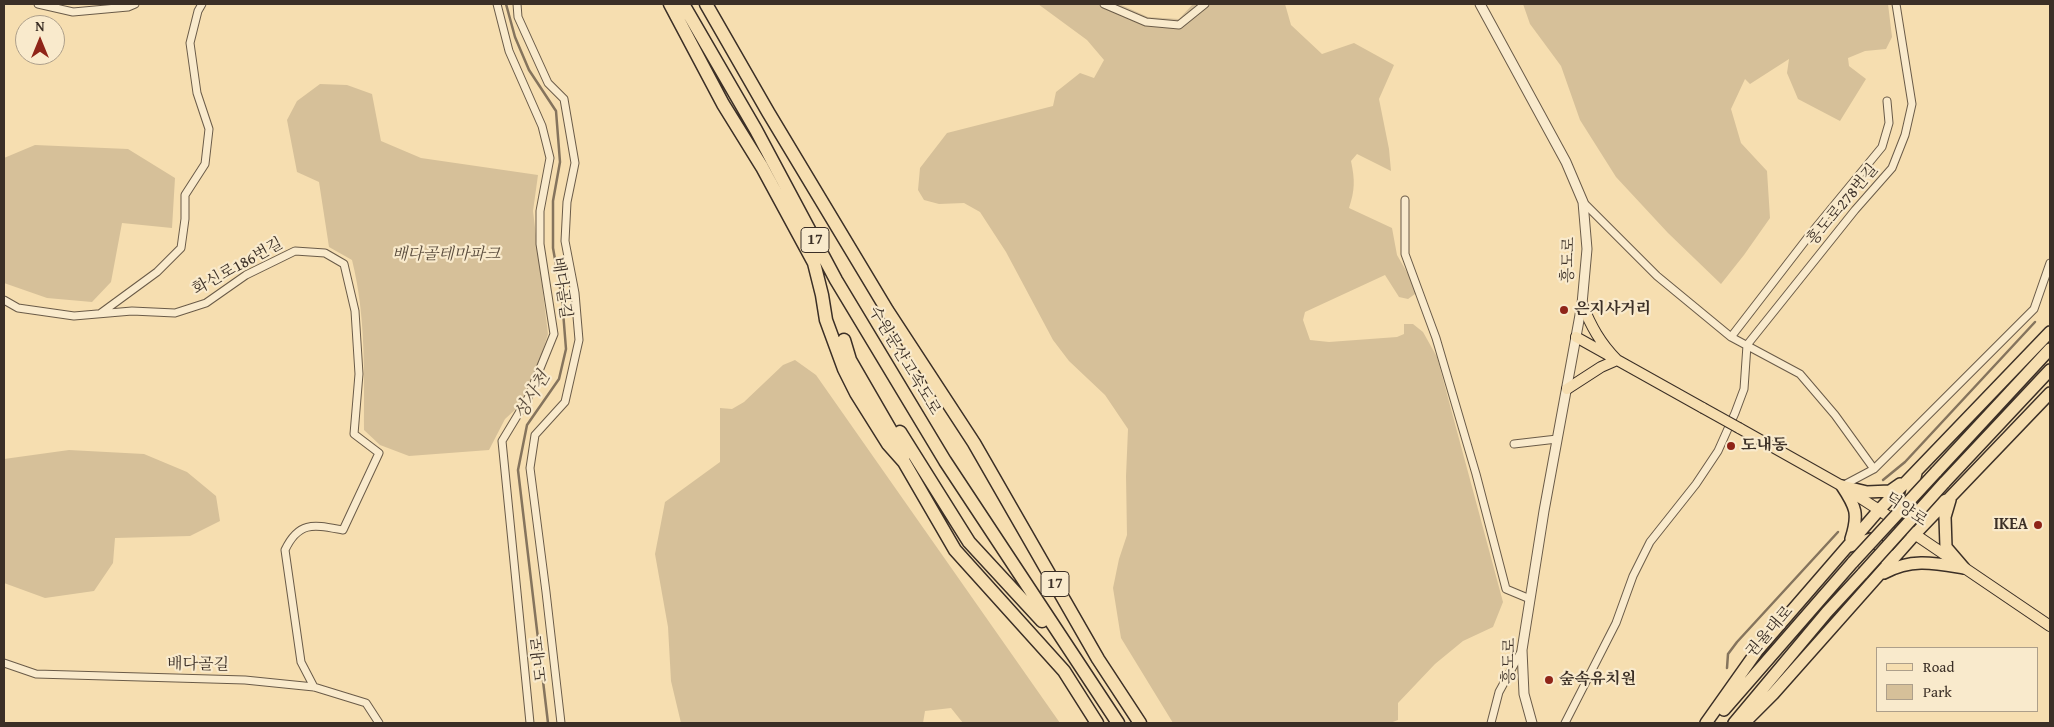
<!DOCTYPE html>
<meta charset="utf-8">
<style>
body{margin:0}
#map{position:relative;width:2054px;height:727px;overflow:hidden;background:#f6deb0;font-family:"Gentium Book Plus",serif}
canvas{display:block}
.frame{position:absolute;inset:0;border:5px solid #3b2f26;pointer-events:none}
.legend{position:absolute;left:1876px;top:647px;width:162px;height:65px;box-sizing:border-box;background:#f9eacc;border:1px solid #ad9f8a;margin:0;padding:6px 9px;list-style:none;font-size:15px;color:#3b2f26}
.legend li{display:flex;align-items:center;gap:10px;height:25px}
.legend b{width:25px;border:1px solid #ad9f8a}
.north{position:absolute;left:15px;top:15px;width:50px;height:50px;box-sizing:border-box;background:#f9eacc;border:1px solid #ad9f8a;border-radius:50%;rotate:0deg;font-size:14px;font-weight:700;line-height:20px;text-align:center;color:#3b2f26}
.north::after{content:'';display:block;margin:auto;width:18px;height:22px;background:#8f2418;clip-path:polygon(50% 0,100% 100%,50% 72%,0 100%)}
</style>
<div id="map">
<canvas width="2054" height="727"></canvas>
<div class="frame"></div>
<ul class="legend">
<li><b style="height:6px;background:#f6deb0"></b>Road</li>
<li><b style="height:14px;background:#d6c099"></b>Park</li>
</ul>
<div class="north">N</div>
</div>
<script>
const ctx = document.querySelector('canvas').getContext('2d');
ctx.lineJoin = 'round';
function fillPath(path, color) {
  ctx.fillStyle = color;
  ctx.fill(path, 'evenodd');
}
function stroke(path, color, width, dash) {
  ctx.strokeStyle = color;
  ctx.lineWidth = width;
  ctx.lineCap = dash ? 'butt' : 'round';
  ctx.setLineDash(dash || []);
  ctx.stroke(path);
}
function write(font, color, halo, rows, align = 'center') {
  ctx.font = font + ' "Gentium Book Plus","Noto Serif KR",serif';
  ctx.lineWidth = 4.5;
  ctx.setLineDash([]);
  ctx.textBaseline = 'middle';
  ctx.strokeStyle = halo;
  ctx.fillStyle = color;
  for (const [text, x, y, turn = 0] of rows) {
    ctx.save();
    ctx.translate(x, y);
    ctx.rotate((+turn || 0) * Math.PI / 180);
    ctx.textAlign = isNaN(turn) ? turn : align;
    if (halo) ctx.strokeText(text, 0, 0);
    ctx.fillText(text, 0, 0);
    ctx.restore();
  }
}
fillPath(new Path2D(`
 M1038 4H1119L1148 17 1179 19 1193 4H1285L1291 25 1322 54 1354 43 1394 65 1379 99 1389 149 1391 171 1357 154 1351 161C1355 180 1355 190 1349 208L1392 228 1397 255 1415 286V294L1408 299 1399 297 1385 275 1305 312 1303 320 1310 340 1329 342 1397 337 1404 334V324H1413L1423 332 1437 357 1503 602 1493 627 1463 641 1435 664 1398 703V720L1390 723H1173L1121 638 1113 588 1119 559 1127 535 1126 476 1128 429 1105 395 1069 361 1053 340 1006 252 980 212 964 203 939 204 924 200 918 190 920 168 947 133 1053 106 1056 92 1080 73 1094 78 1104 60 1087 40Z
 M1523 4H1888L1892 37 1886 49 1865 51 1848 58 1849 66 1866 79 1840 121 1798 99 1787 73 1789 59 1750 84 1745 79 1731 109 1741 143 1767 171 1770 218 1744 255 1721 284 1668 233 1616 177 1580 120 1561 66 1530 24Z
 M320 84 347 85 372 94 381 141 421 158 538 175 533 211 548 334 528 398 505 419 489 450 409 456 380 445 364 430C364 373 366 316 352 260L329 247 319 182 297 172 287 120 297 101Z
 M35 145 128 149 175 178 172 228 122 223 111 282 92 302 47 298 4 283V158Z
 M795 360 816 375 1060 723H963L951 708 925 711 923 723H681L671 681 668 627 655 554 665 502 720 462V408L732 409 744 402 783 365Z
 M69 450 144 454 187 472 216 496 220 521 190 536 115 538 113 563 94 591 45 598 4 583V459Z`), '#d6c099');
stroke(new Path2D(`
 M506 4 515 37 529 70 556 111 560 162 553 201V248L562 299 566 349 559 379 527 425 518 470 548 723
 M1883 480 1905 462 2035 322
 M1727 668 1728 654 1737 642 1838 532`), '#85745d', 2.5);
const minor = new Path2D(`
 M38 4 73 12 128 7 135 4
 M497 4 509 51 542 126 550 158 540 211V244L554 334 528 398 502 441 530 723
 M517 4 518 17 548 83 564 99 575 163 567 202 565 241 575 293 579 340 565 402 535 435 530 468 546 592 561 723
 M1104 4 1146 22 1179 25 1205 4
 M1405 200V254L1436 338 1476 474 1506 589 1530 599
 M1583 202 1657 276 1731 337 1800 374 1835 415 1874 469
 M4 300 18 308 74 316 132 311 175 313 206 303 246 275 295 251 325 253 344 264 355 311 359 374 354 434 379 453 343 530C315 525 299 520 285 550L301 662 314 687
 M101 313 157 272 181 248 185 219V195L205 164 209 129 197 93 190 43 198 11 202 4
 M1731 337 1812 232 1882 147 1889 123 1887 101
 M1514 444 1557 439
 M1842 486 1874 469 2034 309 2050 263
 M4 663 36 674 245 680 314 687 366 703 379 723
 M1491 723 1499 692 1522 650
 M1565 723 1616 623 1633 576 1650 542 1696 484 1718 451 1735 413 1744 389 1747 345 1855 210 1892 168 1905 135 1912 104 1896 4`);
const tertiary = new Path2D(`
 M1480 4 1566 162 1583 202 1587 249 1582 304 1544 511 1522 650 1524 694 1532 723`);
const primary = new Path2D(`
 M1576 337 1703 408
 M1567 389 1601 367 1617 360C1600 343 1591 326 1582 304
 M1739 428 1842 486 1879 510 2050 626`);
const trunk = new Path2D(`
 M1936 472 2050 349
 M1916 473 1911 495 1927 508 1946 500
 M1944 483 2050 370
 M1842 486 1867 492 1890 491 1900 484
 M1842 486C1856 507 1859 514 1851 539
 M1950 500 1945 517 1946 547 1964 568
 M1850 546 1871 539 1887 552 1884 558
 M1884 573C1912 558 1934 563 1964 568
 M1724 710 1853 562
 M1706 723 1757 651 1879 510 2050 332
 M1734 723 1827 612 1863 573
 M1744 723 1773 694 1915 534 2050 393`);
const motorway = new Path2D(`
 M670 4 723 104 762 167 814 263 822 295 826 320 844 369 856 393 888 444 904 462
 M683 4 756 130 836 280 945 461 1118 723
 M706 4 768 112 887 310 974 443 1098 659 1140 723
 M844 340 850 360 898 443 904 462 955 550 1064 671 1097 723
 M900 432 969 542 1042 621`);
stroke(minor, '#6a5b48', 9);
stroke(tertiary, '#6a5b48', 11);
stroke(primary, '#3b2f26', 12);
stroke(trunk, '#3b2f26', 14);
stroke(motorway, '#3b2f26', 15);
stroke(minor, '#f9eacc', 7);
stroke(tertiary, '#f9eacc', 9);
stroke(primary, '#f6deb0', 10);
stroke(trunk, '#f6deb0', 11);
stroke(motorway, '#f6deb0', 12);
const primaryBridge = new Path2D(`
 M1703 408 1739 428`);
const trunkBridge = new Path2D(`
 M1853 562 1936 472
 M1863 573 1944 483`);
stroke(primaryBridge, '#3b2f26', 12, []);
stroke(trunkBridge, '#3b2f26', 14, []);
stroke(primaryBridge, '#f6deb0', 10);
stroke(trunkBridge, '#f6deb0', 11);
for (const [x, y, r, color] of [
 [1564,310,5,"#8f2418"],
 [1731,446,5,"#8f2418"],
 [2038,525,5,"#8f2418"],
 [1549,680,5,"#8f2418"]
]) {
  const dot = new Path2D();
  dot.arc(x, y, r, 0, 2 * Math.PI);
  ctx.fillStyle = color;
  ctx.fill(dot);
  stroke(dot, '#f9eacc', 2);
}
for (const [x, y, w] of [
 [815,240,28],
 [1055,584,28]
]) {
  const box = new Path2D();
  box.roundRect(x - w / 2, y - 12.5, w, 25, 4);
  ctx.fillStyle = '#f9eacc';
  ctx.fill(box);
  stroke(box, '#3b2f26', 1);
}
write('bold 15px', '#3b2f26', null, [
 ["17",815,240],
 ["17",1055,584]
]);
write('16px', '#3b2f26', '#f9eacc', [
 ["흥도로278번길",1843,205,-50],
 ["흥도로",1569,260,-88],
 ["화신로186번길",238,267,-29],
 ["배다골길",561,288,82],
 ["수원문산고속도로",904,361,59],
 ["덕양로",1906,510,34],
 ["권율대로",1770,632,-49],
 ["도내로",540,659,-96],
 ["흥도로",1510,661,-89],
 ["배다골길",198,665,1]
]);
write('italic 16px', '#5a4c3d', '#f9eacc', [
 ["배다골테마파크",446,255]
]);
write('bold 16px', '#3b2f26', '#f9eacc', [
 ["은지사거리",1574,310],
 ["도내동",1741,446],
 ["IKEA",2028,525,"right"],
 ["숲속유치원",1559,680]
], 'left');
write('italic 18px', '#5a4c3d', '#f9eacc', [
 ["성사천",533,396,-60]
]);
</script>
